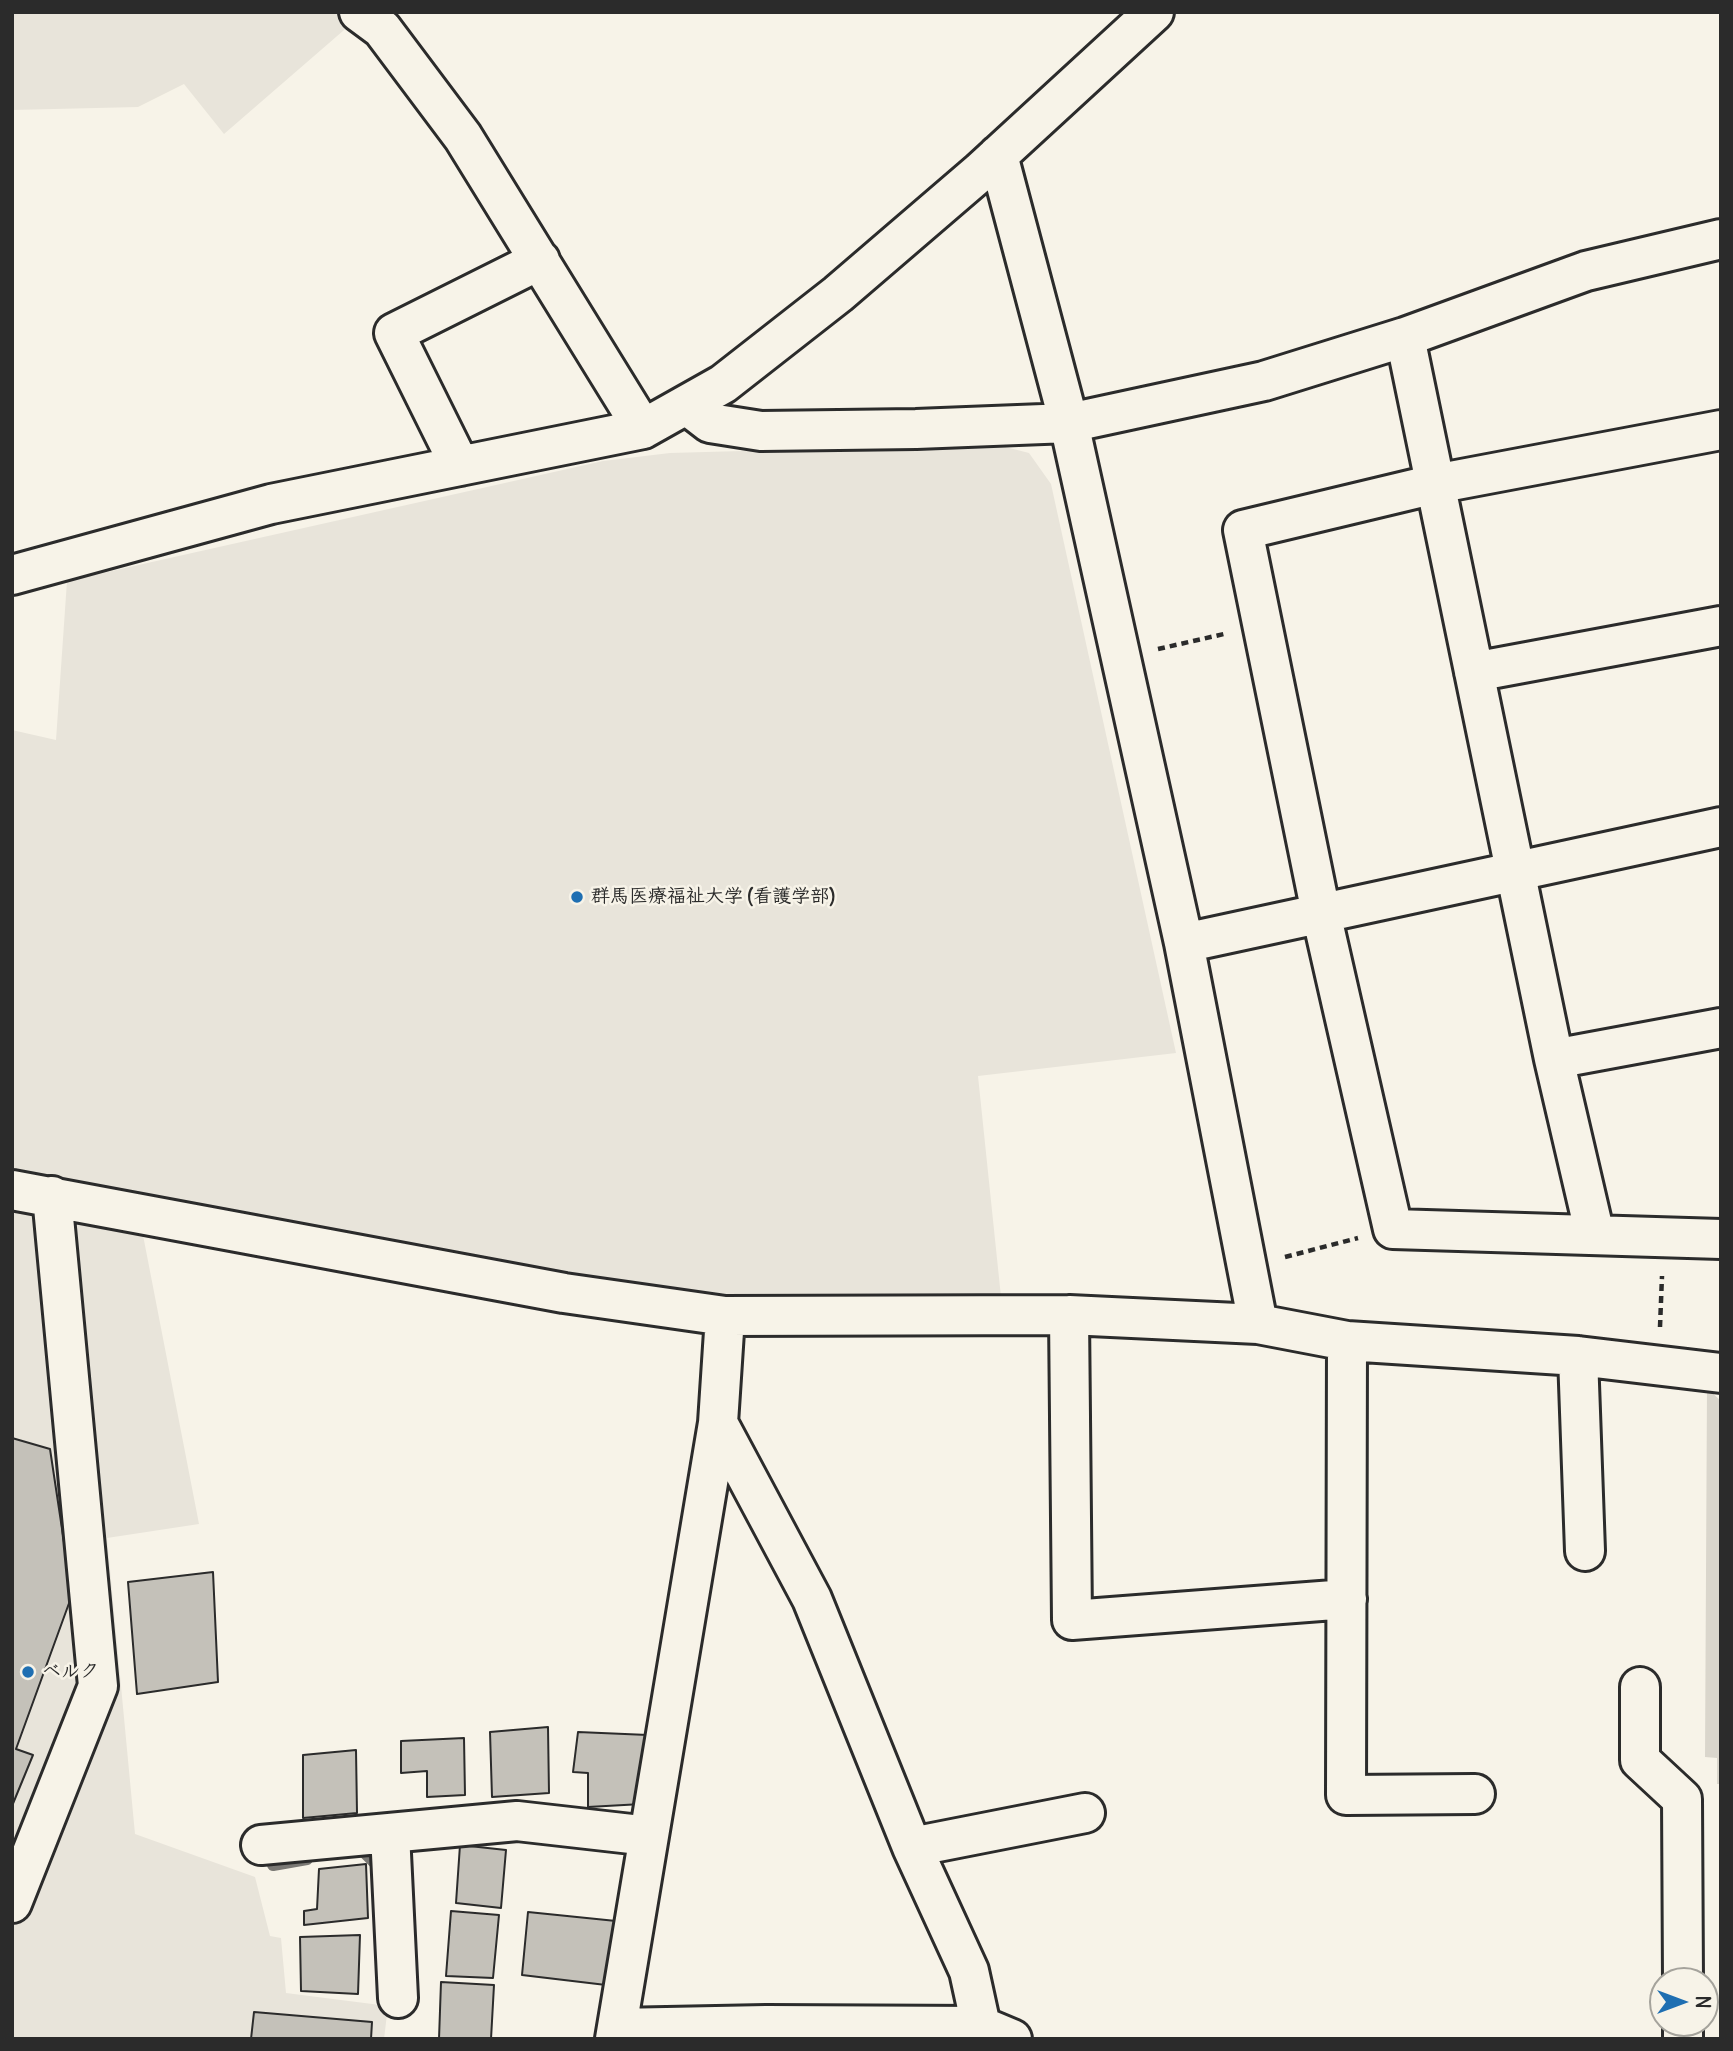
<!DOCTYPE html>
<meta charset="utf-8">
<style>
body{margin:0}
#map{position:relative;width:1733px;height:2051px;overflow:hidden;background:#f7f3e8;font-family:Delius,sans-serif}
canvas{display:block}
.frame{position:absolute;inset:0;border:14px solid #2b2b2b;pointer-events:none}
.north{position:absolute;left:1649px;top:1967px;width:70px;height:70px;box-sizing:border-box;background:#f7f3e8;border:2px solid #a5a39c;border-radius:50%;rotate:90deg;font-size:19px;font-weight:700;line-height:28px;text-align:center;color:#2b2b2b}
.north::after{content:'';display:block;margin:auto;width:24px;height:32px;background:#1f6fb2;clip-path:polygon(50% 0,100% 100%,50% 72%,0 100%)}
</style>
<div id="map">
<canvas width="1733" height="2051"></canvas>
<div class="frame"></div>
<div class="north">N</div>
</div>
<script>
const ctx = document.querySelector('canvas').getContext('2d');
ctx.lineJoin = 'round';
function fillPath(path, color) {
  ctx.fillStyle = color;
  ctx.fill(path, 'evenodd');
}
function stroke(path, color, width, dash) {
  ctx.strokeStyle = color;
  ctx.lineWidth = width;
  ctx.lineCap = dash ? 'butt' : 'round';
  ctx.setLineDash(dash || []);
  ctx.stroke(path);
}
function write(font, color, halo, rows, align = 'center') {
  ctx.font = font + ' Delius,"Klee One",sans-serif';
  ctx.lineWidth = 5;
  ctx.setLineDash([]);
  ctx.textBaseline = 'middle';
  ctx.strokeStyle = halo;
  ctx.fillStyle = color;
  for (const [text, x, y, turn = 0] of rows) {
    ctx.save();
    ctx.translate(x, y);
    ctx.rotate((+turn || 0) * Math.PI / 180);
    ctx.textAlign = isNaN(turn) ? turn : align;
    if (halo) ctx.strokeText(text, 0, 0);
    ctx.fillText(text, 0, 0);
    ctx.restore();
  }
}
fillPath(new Path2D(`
 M12 12H335L351 24 224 134 184 84 138 107 12 110Z
 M994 444 1029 453 1051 484 1176 1053 978 1076 1001 1297 787 1299 591 1282 12 1171V730L56 740 67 581 603 461 670 453Z
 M12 1206 142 1230 199 1524 107 1538 135 1834 255 1877 270 1936 281 1938 286 1993 388 2006 384 2039H12Z`), '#e8e4da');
fillPath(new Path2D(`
 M1707 1388 1721 1401V1784H1717V1758L1705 1757Z`), '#dad6cc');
stroke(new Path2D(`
 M352 1850 361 1849 378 1866V1874
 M273 1865 307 1859`), '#7a7874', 12);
const building = new Path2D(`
 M12 1438 50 1449 72 1595 16 1749 33 1755 12 1806Z
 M213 1572 218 1682 137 1694 128 1582Z
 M548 1727 549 1793 492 1797 490 1732Z
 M578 1732 648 1735 642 1804 588 1807V1773L573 1772Z
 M464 1738 465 1795 427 1797V1771L401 1773V1741Z
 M356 1750 357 1813 303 1818V1755Z
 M460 1845 506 1850 501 1908 456 1903Z
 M366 1864 368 1918 304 1925V1911L317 1909 319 1869Z
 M451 1911 499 1915 493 1978 446 1976Z
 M528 1912 616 1921 606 1985 522 1975Z
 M360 1935 358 1994 301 1991 300 1937Z
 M441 1982 494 1985 491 2039H439Z
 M254 2012 372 2022 371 2039H251Z`);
fillPath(building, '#c4c1b9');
stroke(building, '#2b2b2b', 2);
const minor = new Path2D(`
 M359 12 382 29 463 137 643 429
 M998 155 1069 423 1184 943 1258 1324
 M1405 337 1554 1059 1595 1235
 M688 406 710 423 761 431 916 429 1069 423 1264 381 1405 337 1586 271 1721 239
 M1721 430 1435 484 1243 530 1321 913 1393 1229 1721 1239
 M460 466 394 333 540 260
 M12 575 271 504 643 429 723 384 838 294 980 172 1154 12
 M1474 672 1721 626
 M1184 943 1721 827
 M1554 1059 1721 1028
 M12 1190 564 1293 725 1316 1069 1315 1258 1324 1347 1341 1578 1356 1721 1373
 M1069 1315 1072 1620 1347 1599
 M1347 1341 1346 1795 1475 1794
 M1578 1356 1585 1551
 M718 1423 812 1599 912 1847 969 1971 981 2026V2039
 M1640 1687V1760L1682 1799 1683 1981
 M390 1833 398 1998
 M261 1845 517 1821 649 1836
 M912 1847 1085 1813
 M12 1903 98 1686 52 1196
 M1683 2023V2039
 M617 2028 766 2025 981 2026 1012 2039
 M615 2039 718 1423 725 1316`);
stroke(minor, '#2b2b2b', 44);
stroke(new Path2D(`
 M1158 649 1224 634
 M1285 1257 1358 1238
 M1660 1327 1662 1276`), '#2b2b2b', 4.5, [7, 5]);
stroke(minor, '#f7f3e8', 38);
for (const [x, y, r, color] of [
 [577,897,7,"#1f6fb2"],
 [28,1672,7,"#1f6fb2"]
]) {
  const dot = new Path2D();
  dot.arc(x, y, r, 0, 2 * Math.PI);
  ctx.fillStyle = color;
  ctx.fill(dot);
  stroke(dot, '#f7f3e8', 2.5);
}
write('bold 19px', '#2b2b2b', '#f7f3e8', [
 ["群馬医療福祉大学 (看護学部)",591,897],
 ["ベルク",42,1672]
], 'left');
</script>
